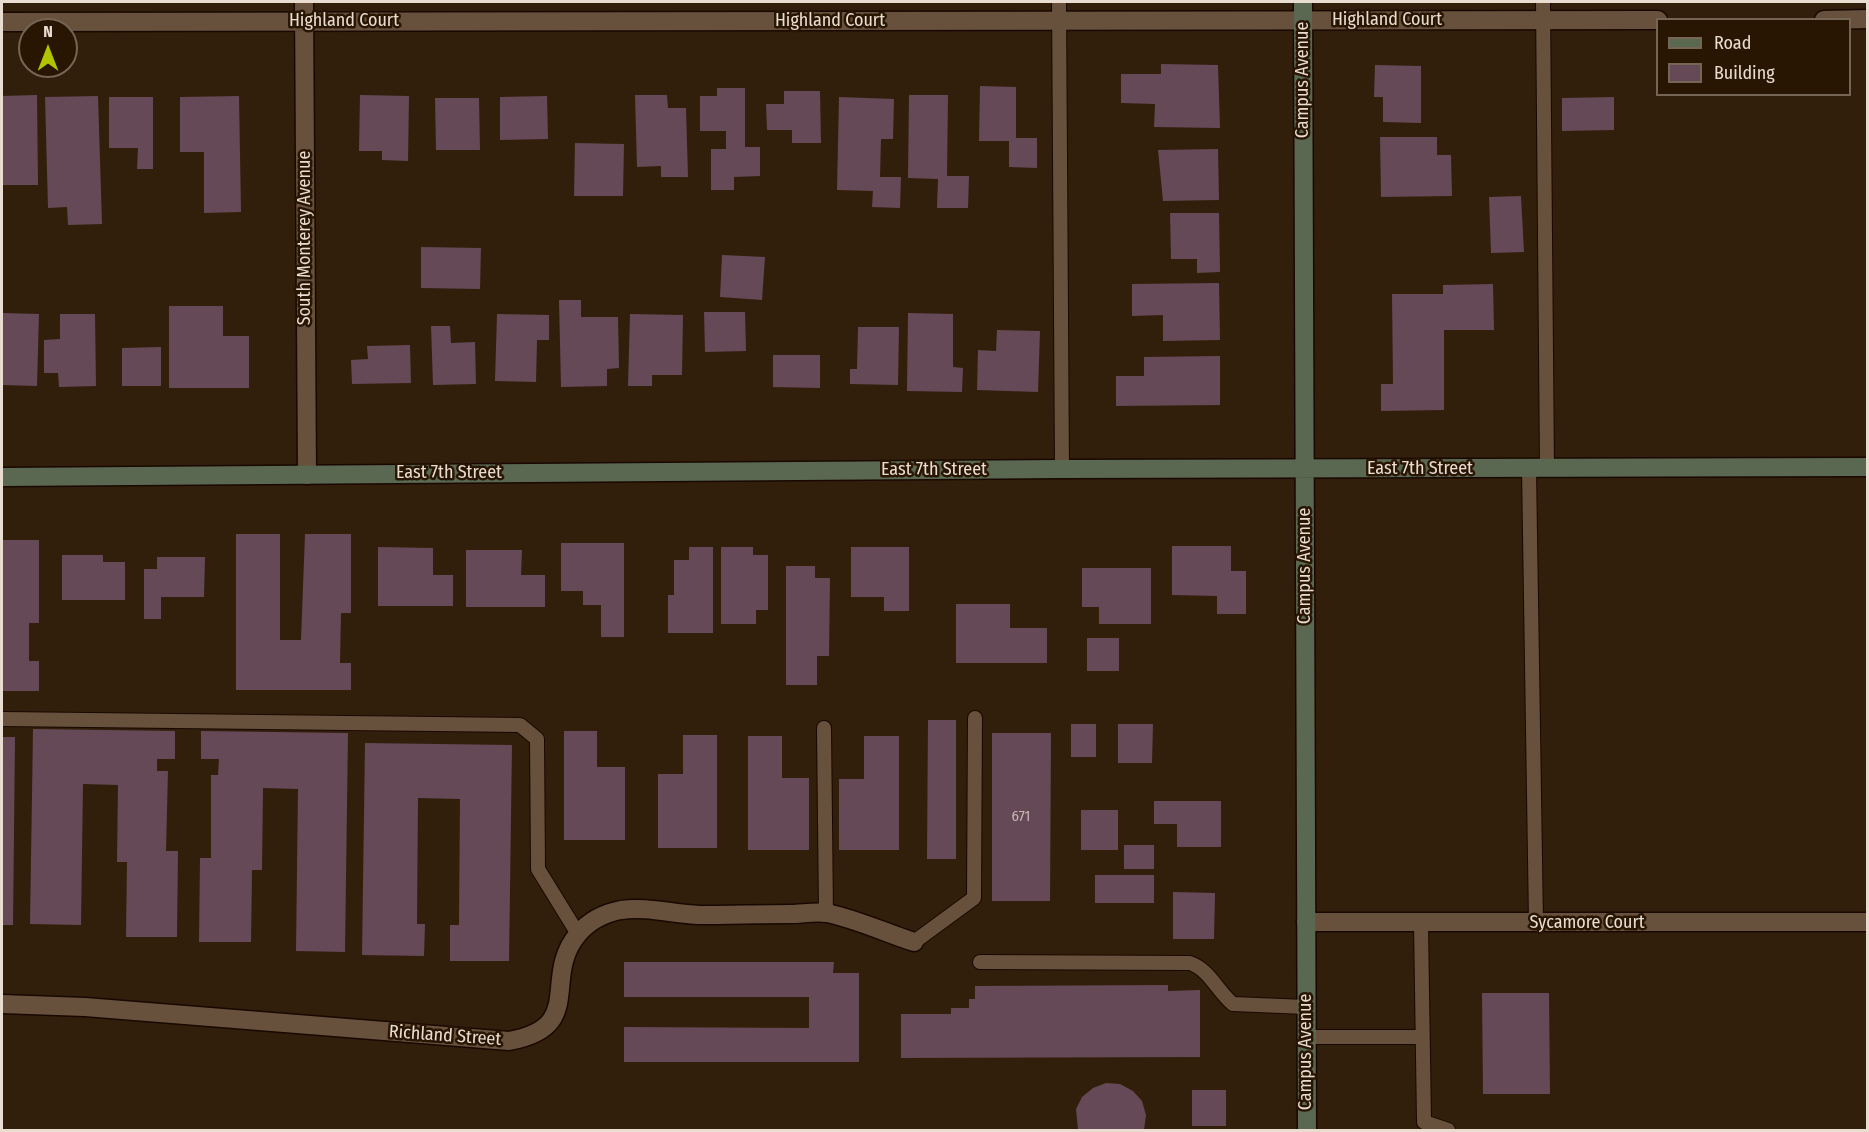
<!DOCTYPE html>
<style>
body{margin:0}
#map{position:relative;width:1869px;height:1132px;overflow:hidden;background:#321f0b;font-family:"Fira Sans Condensed",sans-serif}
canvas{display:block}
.frame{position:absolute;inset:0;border:3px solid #e9dcd0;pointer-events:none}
.legend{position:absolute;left:1656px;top:18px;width:195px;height:78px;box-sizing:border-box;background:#281603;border:2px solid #756555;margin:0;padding:8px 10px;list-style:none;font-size:18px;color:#e9dcd0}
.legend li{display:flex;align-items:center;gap:12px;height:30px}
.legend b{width:30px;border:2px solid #756555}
.north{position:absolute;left:18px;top:18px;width:60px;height:60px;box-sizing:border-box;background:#281603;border:2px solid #756555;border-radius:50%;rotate:0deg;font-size:16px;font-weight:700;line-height:24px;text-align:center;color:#e9dcd0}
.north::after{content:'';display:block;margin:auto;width:21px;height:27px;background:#b0c500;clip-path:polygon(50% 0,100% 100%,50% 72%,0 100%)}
</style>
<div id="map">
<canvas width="1869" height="1132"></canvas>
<div class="frame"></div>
<ul class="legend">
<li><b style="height:8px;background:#5a6852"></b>Road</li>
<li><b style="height:16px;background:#654957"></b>Building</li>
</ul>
<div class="north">N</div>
</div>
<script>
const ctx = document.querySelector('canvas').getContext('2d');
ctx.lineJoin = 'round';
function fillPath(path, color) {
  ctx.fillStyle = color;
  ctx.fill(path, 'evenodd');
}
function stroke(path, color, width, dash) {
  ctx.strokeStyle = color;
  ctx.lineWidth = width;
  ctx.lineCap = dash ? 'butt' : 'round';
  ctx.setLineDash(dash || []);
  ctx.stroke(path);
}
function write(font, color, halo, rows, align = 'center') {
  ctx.font = font + ' "Fira Sans Condensed",sans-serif';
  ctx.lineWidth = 5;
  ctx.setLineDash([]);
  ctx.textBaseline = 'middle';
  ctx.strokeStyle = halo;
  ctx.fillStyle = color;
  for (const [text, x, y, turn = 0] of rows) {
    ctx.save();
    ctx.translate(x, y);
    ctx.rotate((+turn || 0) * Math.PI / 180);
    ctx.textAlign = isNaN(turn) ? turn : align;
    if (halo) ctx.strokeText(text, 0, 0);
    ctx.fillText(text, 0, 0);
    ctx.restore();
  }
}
fillPath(new Path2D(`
 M1161 64 1218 65 1220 128 1154 127 1155 104 1121 103V74H1161Z
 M1375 65 1421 66V123L1383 122V97H1374Z
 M980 86 1016 87V138H1037V168L1009 167V141H979Z
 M717 88H745V147H760V176L734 177V190H711V149H726V131H700V96H717Z
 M784 91H820L821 143H792V130H767L766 104H784Z
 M37 95 38 185H2V96Z
 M360 95 409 96 408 161 382 160V151H359Z
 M635 95H667L668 108H686L688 177H661V166L637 167Z
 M909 95H948L947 176H969L968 208H937L938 179 908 178Z
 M98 96 102 224 68 225 67 207 48 208 45 97Z
 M239 96 241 212 204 213V152H180V97Z
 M547 96 548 139 500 140V97Z
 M109 97H153V169H137L138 148H109Z
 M839 97 894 99 893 139H881L880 177H901L900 208 872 207 873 191 837 190Z
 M1614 97V130L1562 131V98Z
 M435 98H479L480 150H436Z
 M1380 137H1437V155H1451L1452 196 1381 197Z
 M575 143 624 144 623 196H574Z
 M1218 149 1219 200 1163 201 1158 150Z
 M1521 196 1524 252 1491 253 1489 197Z
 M1170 213H1219L1220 272 1197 273V259H1171Z
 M421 247 481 248 480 289 421 288Z
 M722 255 765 257 762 300 720 297Z
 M1219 283 1220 340 1163 341V315L1132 316V284Z
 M1493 284 1494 330H1444V410L1381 411V384H1393L1392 294H1443V285Z
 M559 300H581V317H618L619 368 607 369V386L561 387Z
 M169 306H223V336H249V388H169Z
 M704 312H745L746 351 705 352Z
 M3 313 39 314 37 386 2 385Z
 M908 313 953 314V367L963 368 962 392 907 391Z
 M60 314H95L96 386 59 387 58 373H44V340L60 339Z
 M497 314 549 315V340H537L536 382 495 381Z
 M630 314 683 315 682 375H652V386H628Z
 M431 326H450L451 343 475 342 476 384 433 385Z
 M858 327H899L898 385 850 384V369H857Z
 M997 330 1040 331 1038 392 977 390 978 350 996 351Z
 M410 345 411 383 352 384 351 360 368 359 367 346Z
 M161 347V386H122V348Z
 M773 355H820V388L773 387Z
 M1220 356V405L1116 406V376H1144V357Z
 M236 534H280V640H301L305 534H351V613H341L340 663H351V690H236Z
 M2 540H39V623H29V661H39V691H2Z
 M561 543H624V637H601V605H583V591H561Z
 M1172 546H1231V571H1246V614H1217V596L1172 595Z
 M378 547 433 548V575H453V606H378Z
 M689 547H713V633H668V595H674V560H689Z
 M721 547H753V555H768V610H756V624H721Z
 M851 547H909V611H884V597H851Z
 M466 550H522L521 575H545V607H466Z
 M62 555H103V562H125V600H62Z
 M157 557H205L204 597H161V619H144V569H157Z
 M786 566H815V578H830L829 656H817V685H786Z
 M1082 568H1151V624H1099V607H1082Z
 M956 604H1010V628H1047V663H956Z
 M1087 638H1119V671H1087Z
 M928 720H956V859H927Z
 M1071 724H1096V757H1071Z
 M1118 724H1153L1152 763H1118Z
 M33 729 175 731V759H157V771H168L166 851H178L177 937H126L127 862H117L118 785 83 784 81 925 30 924Z
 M201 731 348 733 345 952 296 951 298 789 263 788 262 870H252L251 942H199L200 858H211V775H218L219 759H201Z
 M564 731H597V767H625V840H564Z
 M992 733H1051L1050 901H992Z
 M683 735H717V848H658V774H683Z
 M748 736H782V778H809V850H748Z
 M864 736H899V850H839V779H864Z
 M2 737H15L13 925H2Z
 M365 743 512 745 509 961H450V925H459L460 799 418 798 417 924H425L424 956 362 955Z
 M1154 801H1221V847H1177V824H1154Z
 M1081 810H1118V850H1081Z
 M1124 845H1154V869H1124Z
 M1095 875H1154V903H1095Z
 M1173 892 1215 893 1214 939H1173Z
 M624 962H834L833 973H859V1062H624V1027L809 1028V997H624Z
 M1168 985V991L1200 990V1057L901 1058V1014H951V1008H969V999H975V986Z
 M1482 993H1549L1550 1094H1483Z
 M1106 1083 1120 1084 1133 1091 1142 1101 1146 1115 1144 1130H1078L1076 1109 1082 1097 1093 1088Z
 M1192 1090H1226V1126H1192Z`), '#654957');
const lane = new Path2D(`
 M1059 2 1062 469
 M1543 2 1547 469
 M1529 469 1536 923
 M2 719 520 725 537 739 538 869 578 934
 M824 728 826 913
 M1421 923 1424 1122 1448 1130
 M914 942 974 898 975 718
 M980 962 1190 963C1210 970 1217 991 1233 1004L1306 1007
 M1306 1037H1422`);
const street = new Path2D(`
 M304 2 307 475
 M1824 20 1868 19
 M2 22 1658 20
 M1306 922H1868
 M2 1004 85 1007 509 1041C587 1027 541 978 578 934 589 921 605 913 621 910 646 906 673 914 699 915 729 915 760 914 790 914 802 914 815 911 827 913 856 919 886 933 914 942`);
const secondary = new Path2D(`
 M1303 2 1307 1130
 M2 477 1062 469 1868 467`);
stroke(lane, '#190800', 16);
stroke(street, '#190800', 21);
stroke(secondary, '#190800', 21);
stroke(lane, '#67513c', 14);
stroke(street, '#67513c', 18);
stroke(secondary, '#5a6852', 18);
write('15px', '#c8b7b2', null, [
 ["671",1021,817]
]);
write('18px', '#e9dcd0', '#281603', [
 ["Highland Court",1387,20],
 ["Highland Court",344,21],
 ["Highland Court",830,21],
 ["Campus Avenue",1303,80,-90],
 ["South Monterey Avenue",305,238,-90],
 ["East 7th Street",1420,469],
 ["East 7th Street",934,470],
 ["East 7th Street",449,473],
 ["Campus Avenue",1305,566,-90],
 ["Sycamore Court",1587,923],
 ["Richland Street",445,1036,4],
 ["Campus Avenue",1306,1052,-90]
]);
</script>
